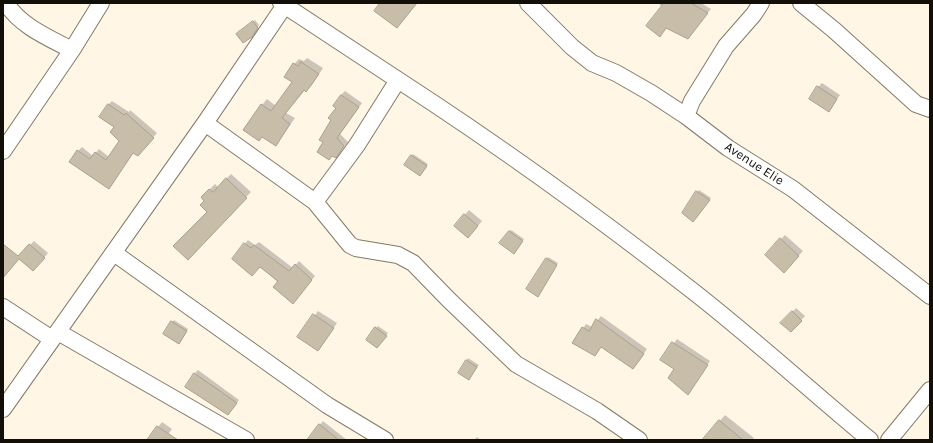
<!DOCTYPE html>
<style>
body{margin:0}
#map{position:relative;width:933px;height:443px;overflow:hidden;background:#fff6e6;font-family:Karla,sans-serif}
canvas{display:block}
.frame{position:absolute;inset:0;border:4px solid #120f08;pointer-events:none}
</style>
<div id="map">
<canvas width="933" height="443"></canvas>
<div class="frame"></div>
</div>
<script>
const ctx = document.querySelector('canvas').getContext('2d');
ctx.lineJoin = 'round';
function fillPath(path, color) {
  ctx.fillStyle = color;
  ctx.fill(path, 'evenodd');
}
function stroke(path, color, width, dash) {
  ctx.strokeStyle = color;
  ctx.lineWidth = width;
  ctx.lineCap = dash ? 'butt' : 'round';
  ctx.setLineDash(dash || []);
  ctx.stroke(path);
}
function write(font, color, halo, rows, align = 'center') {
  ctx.font = font + ' Karla,sans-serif';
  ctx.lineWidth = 3.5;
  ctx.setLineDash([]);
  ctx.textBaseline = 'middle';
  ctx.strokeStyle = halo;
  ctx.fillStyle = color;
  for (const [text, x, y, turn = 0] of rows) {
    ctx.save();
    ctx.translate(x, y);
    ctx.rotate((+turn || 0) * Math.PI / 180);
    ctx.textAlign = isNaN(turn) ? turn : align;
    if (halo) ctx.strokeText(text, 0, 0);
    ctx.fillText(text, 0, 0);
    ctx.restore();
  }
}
fillPath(new Path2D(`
 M658 3H701L711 9 691 34 667 28 660 35 662 7Z
 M255 20 259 25 253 34 239 32Z
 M307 58 323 68 312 85 306 91 305 90 286 113 295 118 276 145 262 105 267 99 276 106 293 82 294 64 299 59 304 61Z
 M822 83 840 95 829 111 818 87Z
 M345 91 362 103 340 134 348 142 339 153 324 142 341 95Z
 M112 101 129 112 130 110 157 133 141 151 134 152 112 184 78 151 82 147 93 156 99 149 109 157 121 140 108 105Z
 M413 154 428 164 422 173 412 156Z
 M231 174 251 192 188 259 208 212 206 201 202 197 215 184 218 187Z
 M699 190 711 198 694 219 697 192Z
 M469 210 482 221 472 233 455 226Z
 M511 230 524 239 515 251 509 231Z
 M785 235 803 251 788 267 781 239Z
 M248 240 255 245 259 242 293 268 299 261 315 276 296 299 260 266 233 259Z
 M34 241 48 253 37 266 30 245Z
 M548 257 558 263 539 294 547 259Z
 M796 308 805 316 791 331 782 323Z
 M318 311 337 323 322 345 299 337Z
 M601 316 647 349 637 364 604 343 595 355 583 328 586 324 592 327Z
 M174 320 188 329 181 341 172 322Z
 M378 326 388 333 379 345 376 328Z
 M677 339 710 361 688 394 676 369 662 360Z
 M468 358 479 365 469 379 459 373Z
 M198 370 239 400 231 410 195 373Z
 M725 415 754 438 752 440H703Z
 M323 421 347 440H315L310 437Z
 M162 422 172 429 164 440H148Z
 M477 437 481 440H474Z`), '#0003');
const building = new Path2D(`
 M380 3H417L397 28 374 11Z
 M664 3H691L708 13 688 39 666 28 660 37 646 26Z
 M253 21 258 28 252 37 243 43 236 34Z
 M301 62 319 74 306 92 304 90 282 118 290 124 276 146 262 137 259 141 243 130 261 104 271 111 292 82 284 77 293 63 298 66Z
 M817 86 837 99 829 112 809 99Z
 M341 95 359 107 337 138 344 146 336 158 332 156 329 160 317 152 323 142 319 140 331 120 328 118 336 108 333 106Z
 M108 104 124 115 126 113 154 138 138 156 133 153 109 189 69 162 77 150 90 159 95 152 106 160 119 141 110 132 114 127 99 117Z
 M411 155 427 166 420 176 404 165Z
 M226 178 247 198 188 260 173 246 207 212 200 205 204 201 201 197 209 189 213 192Z
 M696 191 710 200 693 222 682 213Z
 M464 214 478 226 468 238 454 226Z
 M509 231 523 241 514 254 499 243Z
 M780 238 799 256 784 273 765 255Z
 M244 243 251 248 254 245 289 271 295 264 312 280 293 304 273 287 278 281 260 267 252 276 232 259Z
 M3 244 18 256 29 244 45 258 33 271 19 259 3 278Z
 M546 258 557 265 538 297 526 289Z
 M792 311 802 321 791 332 780 323Z
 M313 314 334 328 318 351 297 337Z
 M596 319 644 354 633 369 601 347 595 356 572 343 582 327 589 331Z
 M171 321 187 331 179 344 163 334Z
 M375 327 387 336 377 348 366 340Z
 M672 342 708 365 688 395 668 378 674 369 660 360Z
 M466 360 477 367 469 380 458 373Z
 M194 373 237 403 228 415 185 387Z
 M719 420 743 440H702Z
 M319 424 339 440H307Z
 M157 426 178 440H147Z`);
fillPath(building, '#c7bda9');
stroke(building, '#aaa08d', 1);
const street = new Path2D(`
 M6 3C20 26 49 38 72 50
 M528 3 572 47 592 63 616 73 651 93 686 116 728 148 793 189 930 296
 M801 3 834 30 916 104 930 109
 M398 80C500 146 598 217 694 292 754 339 811 391 870 440
 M686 116 692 101 726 46 754 14 761 3
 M205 123 315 202 357 145 398 80 281 3
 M3 151 72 50 101 3
 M315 202 350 245 356 248 398 255 413 263 449 300 516 364 597 411 639 440
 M114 253 327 405 385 440
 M3 307 52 339
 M58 332 246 440
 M3 409 205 123 285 5
 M889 440 930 390`);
stroke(street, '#837a67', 18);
stroke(street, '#fff', 16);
write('13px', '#120f08', '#fff', [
 ["Avenue Elie",754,164,33]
]);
</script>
